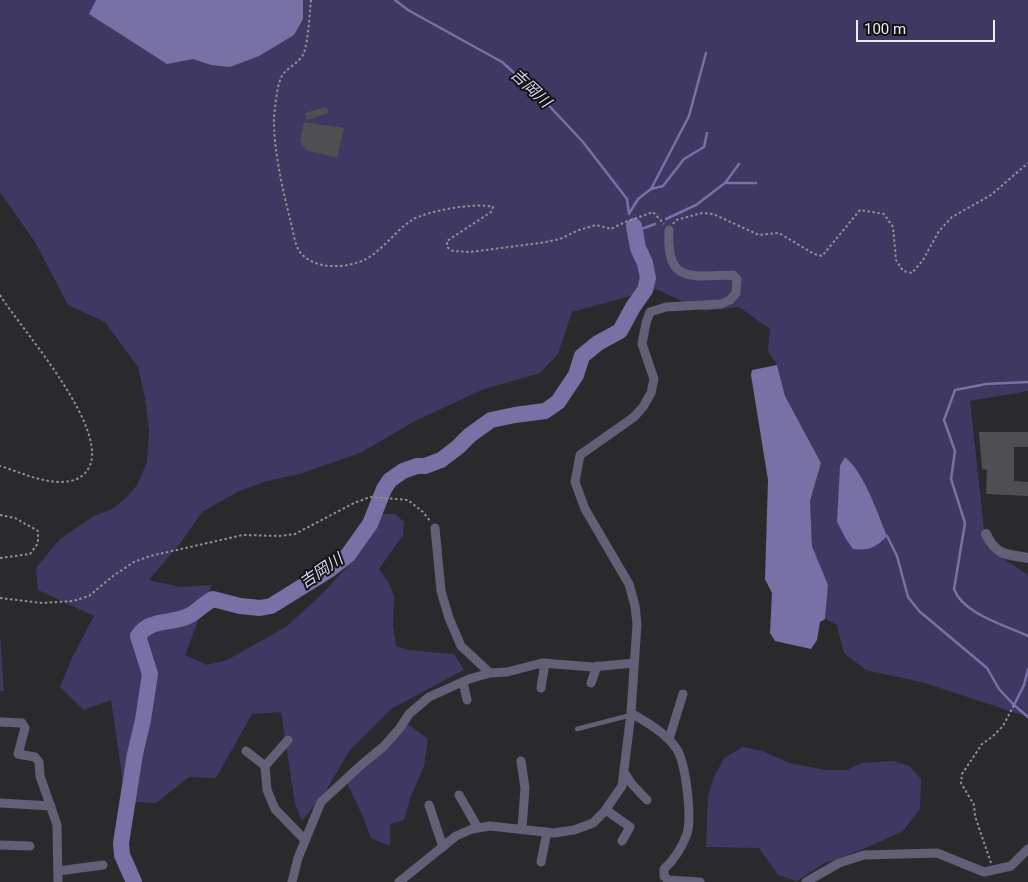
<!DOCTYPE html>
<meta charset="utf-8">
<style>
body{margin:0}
#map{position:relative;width:1028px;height:882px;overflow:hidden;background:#2a2a2d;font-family:Roboto,sans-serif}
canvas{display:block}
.scale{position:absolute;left:856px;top:20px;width:139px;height:22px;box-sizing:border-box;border:2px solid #ebebed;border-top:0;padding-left:6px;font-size:15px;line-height:18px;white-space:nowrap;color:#ebebed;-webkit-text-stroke:4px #131314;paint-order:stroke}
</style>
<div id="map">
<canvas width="1028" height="882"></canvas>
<div class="scale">100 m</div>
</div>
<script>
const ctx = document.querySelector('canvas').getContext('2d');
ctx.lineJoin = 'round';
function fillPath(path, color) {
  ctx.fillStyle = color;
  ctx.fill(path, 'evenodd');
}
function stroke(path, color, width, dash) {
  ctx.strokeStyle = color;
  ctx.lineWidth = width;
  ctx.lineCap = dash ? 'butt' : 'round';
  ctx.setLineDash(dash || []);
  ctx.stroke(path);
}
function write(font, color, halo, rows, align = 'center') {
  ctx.font = font + ' Roboto,"Noto Sans JP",sans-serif';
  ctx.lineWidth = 4;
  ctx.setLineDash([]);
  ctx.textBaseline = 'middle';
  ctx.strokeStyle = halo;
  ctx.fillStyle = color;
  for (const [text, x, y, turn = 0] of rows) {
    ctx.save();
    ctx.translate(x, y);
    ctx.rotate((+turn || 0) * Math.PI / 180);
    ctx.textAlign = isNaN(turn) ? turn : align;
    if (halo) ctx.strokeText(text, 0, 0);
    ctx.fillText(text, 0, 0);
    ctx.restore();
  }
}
fillPath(new Path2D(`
 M0 0H1028V391L970 401 986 547 1028 575V717L925 683 866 670 844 653 837 625 825 619 828 585 812 546 810 501 821 463 785 396 777 365 768 351 770 329 739 307 703 311 656 289 572 312 558 354 540 373 484 389 415 421 362 452 300 474 267 481 239 491 202 512 182 541 149 580 179 587 212 585 185 655 207 665 227 660 286 627 324 592 354 559 366 531 383 514H395L404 522 403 535 379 569 390 585 394 596 393 626 396 646 408 650 454 654 464 670 391 709 350 750 325 792 302 821 295 804 281 712 252 714 216 778 189 777 156 803 135 802 123 782 111 700 84 710 60 687 72 658 94 616 38 590 36 568 60 539 94 516 112 509 126 498 137 485 147 462 149 431 145 398 138 367 105 322 68 305 35 242 0 192Z
 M0 634V635L4 691H0Z
 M408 724 428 739 424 766 411 796 404 820 390 824V846L371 838 364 819 347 783C370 765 390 747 408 724Z
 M743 747 762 751 789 763 825 770H847L861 763 893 761 909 766 921 779 920 809 902 832 858 851 823 864 797 881 778 875 759 848 706 847 708 797 713 779 724 758Z`), '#3e3863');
fillPath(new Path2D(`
 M96 0H303V19L294 35 259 56 230 67 211 65 193 59 167 64 89 14Z
 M777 365 785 396 821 463 810 501 812 546 828 585 825 619 820 622 817 640 811 649 775 641 770 633 772 593 765 579 768 480 751 375 752 370Z
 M845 457C865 474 877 512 887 536 877 547 868 551 853 549L846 539 837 522 840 466Z`), '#7771a6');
stroke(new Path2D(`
 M395 0 408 10 502 62 540 96 583 142 627 199 629 214
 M725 183H756
 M651 189 663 186 684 159 704 147 707 133
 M630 212 638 199 651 189 689 116 706 53
 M666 219 696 205 725 183 739 164
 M636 231 655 224
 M1028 382 986 384 955 390 944 420 955 451 951 479 965 523 954 589C963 614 1005 625 1028 636
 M887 536 897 556 908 597 919 611 987 668 999 689 1014 705
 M1028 669 1024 685 1014 705 1028 717`), '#7771a6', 2.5);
stroke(new Path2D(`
 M134 882 122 855 121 843 135 754 143 720 150 674 138 636C149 619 169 624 186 617 196 613 203 604 213 599L240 606 260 608 271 606 329 570 348 555 370 524 384 489 390 480 403 471 417 466H425L441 460 458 447 470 435 491 420 515 415 545 411 558 402 576 375 582 356 598 343 620 331 633 307 645 290 648 278 645 263 638 248 634 226`), '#7771a6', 16);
fillPath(new Path2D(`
 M326 107 329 113 307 120 305 113Z
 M304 122 344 128 337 158 306 150 300 141Z
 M979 432H1028V447H1014V481L1028 482V496L986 494 987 470 982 469Z`), '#4f4f52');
stroke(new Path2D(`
 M311 0C309 17 309 36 304 53 301 61 289 67 283 74 277 82 275 108 274 118 273 146 283 192 290 219 293 229 294 244 300 252 313 270 347 269 366 259 384 249 395 231 412 220 426 211 477 202 493 207L491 212 447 241V247L453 251 470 252 540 243 560 239 579 230 596 225 611 229 625 222 653 212 664 224
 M673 224 676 220 702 213 713 214 759 235 779 233 814 254 822 256 860 210 884 214 893 227 896 260 903 271 912 273 923 260 939 231 952 217 991 195 1028 163
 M0 295C20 328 117 435 86 472 80 480 69 482 59 482 37 481 20 472 0 466
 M0 515 15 518 38 531V543L30 554 0 558
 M0 598 42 603 73 601 89 596 113 576 134 562 150 556 243 535 279 536 295 534 354 503 370 497 408 500 423 512 431 522
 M991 863 975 816 974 805 961 783 962 774 982 744 992 737 1003 726 1014 705`), '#919194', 2, [2.5, 2.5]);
stroke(new Path2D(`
 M577 729 631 715`), '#626077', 4.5);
stroke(new Path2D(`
 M435 528 441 591 449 618 461 646 490 673
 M463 682 467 700
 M591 683 597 666
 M541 688 545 663
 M631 713C646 722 666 733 676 748 686 762 692 817 687 834 682 847 673 861 664 869V876L668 880 700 882
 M0 722 22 723 25 728 18 754 35 757 39 762 40 776 57 825 58 882
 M669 739 683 694
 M246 751 265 766 267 790 275 809 305 840
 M521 761 525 788 522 829
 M265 766 288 740
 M624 772 631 783 647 800
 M459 795 478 828
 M0 803 51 806
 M429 805 443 847
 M606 810 630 827 622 841
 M0 845 30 846
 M541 862 547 832
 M58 871 103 865
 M292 882 298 858 321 802 359 767 384 746 400 728 409 714 429 697 469 679 490 673 507 672 542 663 593 667 633 663
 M399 882 456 836 472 829 490 826 554 833 574 830 593 823 604 812 622 786 631 713 637 624 635 606 629 584 585 509 575 482 580 455 634 417 643 407 651 393 654 379 642 344 646 323 650 312 666 307 721 304 730 300 736 293 737 279 733 275C690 276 666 284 669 230
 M806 882 839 863 864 855 937 853 984 872 1011 866 1028 849`), '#626077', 9);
stroke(new Path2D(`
 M986 534C996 556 1007 554 1028 558`), '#626077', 10);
write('italic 16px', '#d7d5f5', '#131314', [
 ["吉岡川",530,89,43],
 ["吉岡川",322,572,-34]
]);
</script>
